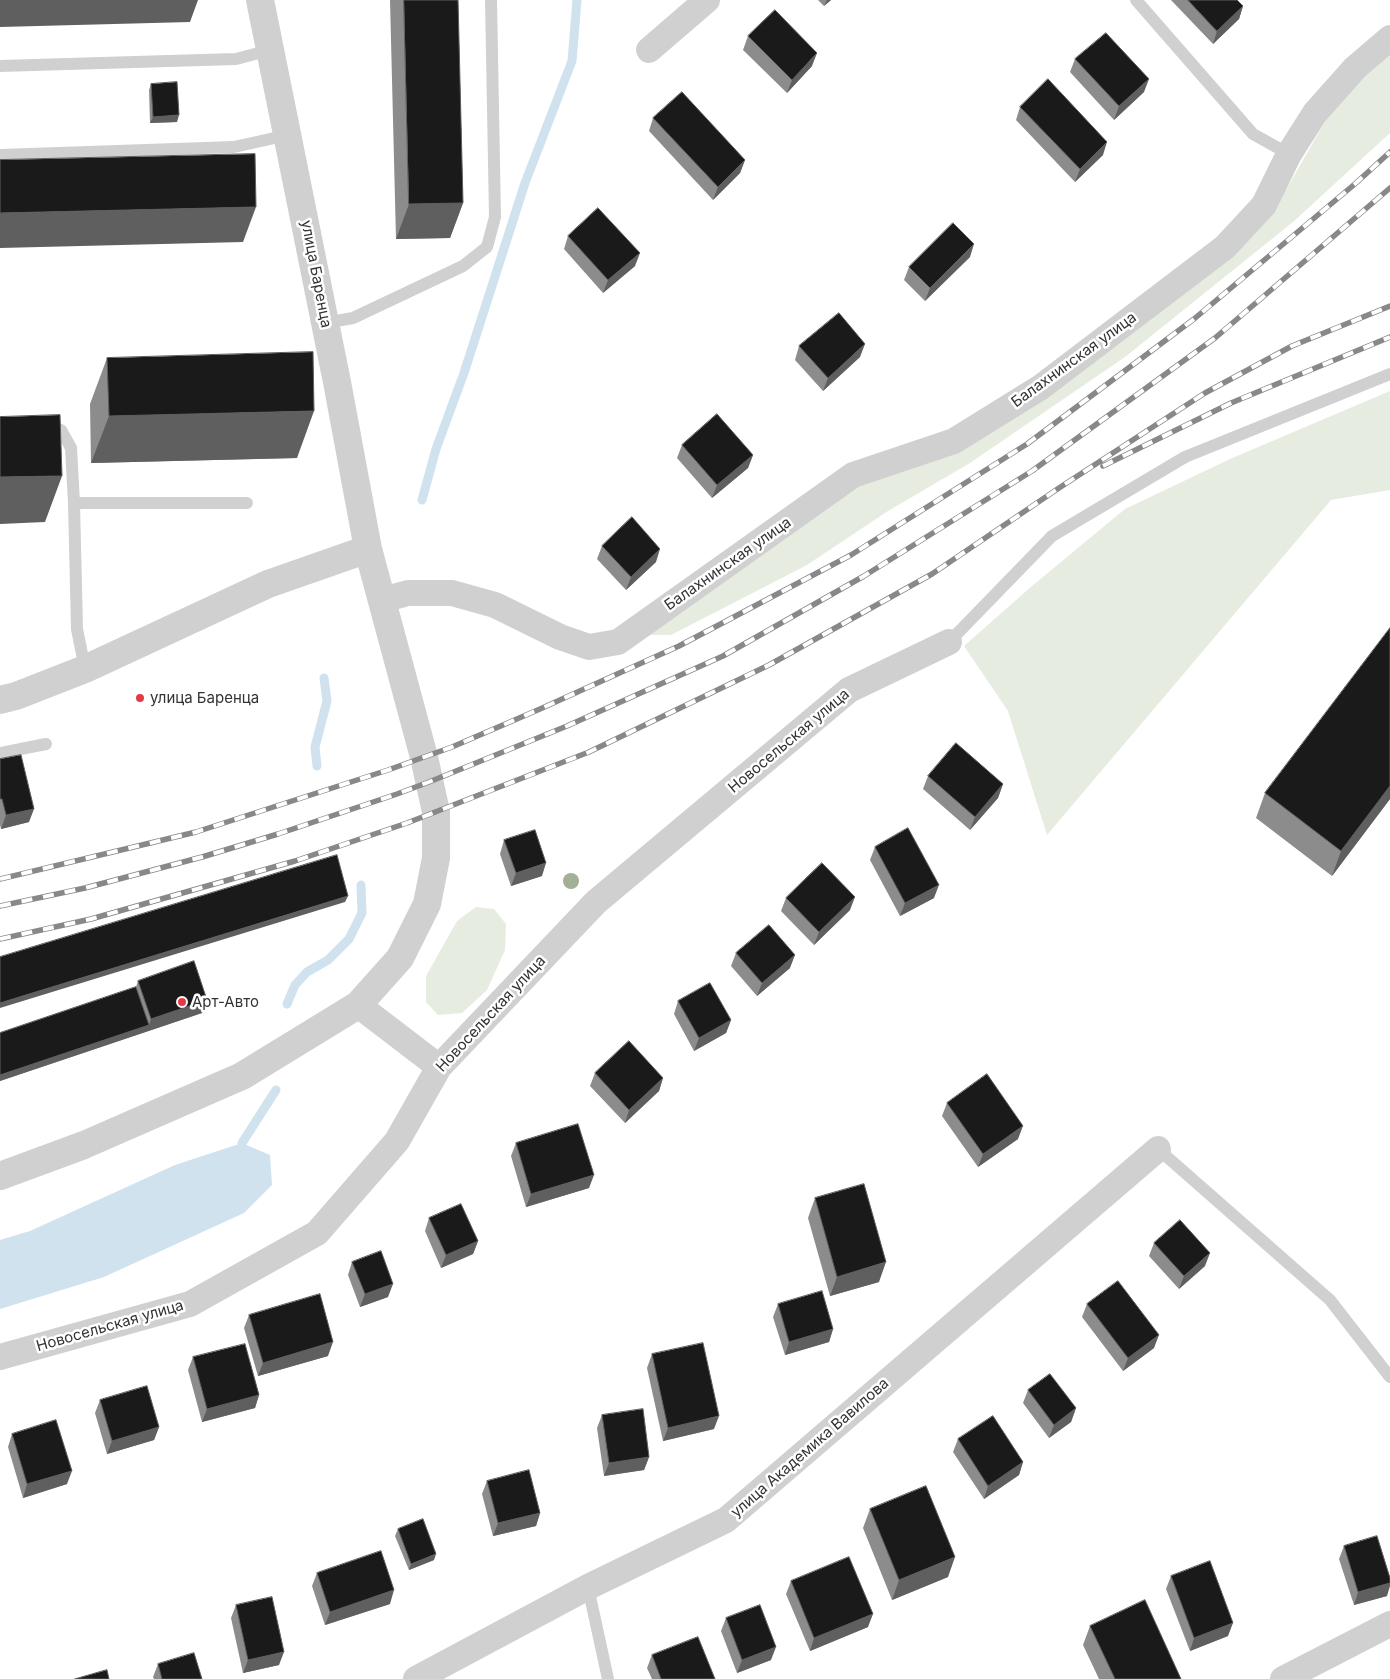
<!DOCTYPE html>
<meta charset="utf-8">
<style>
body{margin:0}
canvas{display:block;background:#fff}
</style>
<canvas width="1390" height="1679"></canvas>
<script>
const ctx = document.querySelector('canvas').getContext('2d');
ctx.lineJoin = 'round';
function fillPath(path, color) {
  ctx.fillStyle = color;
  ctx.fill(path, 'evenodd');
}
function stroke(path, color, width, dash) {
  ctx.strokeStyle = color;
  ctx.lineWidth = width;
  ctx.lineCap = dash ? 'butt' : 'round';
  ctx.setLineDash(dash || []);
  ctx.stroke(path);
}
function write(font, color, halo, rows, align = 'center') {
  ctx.font = font + ' Inter,sans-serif';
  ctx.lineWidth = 5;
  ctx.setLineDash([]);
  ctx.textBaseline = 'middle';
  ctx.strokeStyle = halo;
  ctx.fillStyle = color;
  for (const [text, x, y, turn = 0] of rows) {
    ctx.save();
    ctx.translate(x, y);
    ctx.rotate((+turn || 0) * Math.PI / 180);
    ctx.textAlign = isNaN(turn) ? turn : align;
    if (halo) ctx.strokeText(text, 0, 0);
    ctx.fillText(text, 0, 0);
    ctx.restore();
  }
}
fillPath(new Path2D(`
 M1390 46V133L1293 222 1125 357 970 463 888 511 807 565 671 635H641L870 479 958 447 1279 202 1330 113Z
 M1390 391V490L1331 500 1047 835 1008 711 964 646 1032 586 1125 509 1230 459Z
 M476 907 494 909 506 924 505 950 487 990 462 1013 438 1015 426 1002V976L457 921Z`), '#e6ecdf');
fillPath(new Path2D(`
 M242 1143 270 1155 272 1185 244 1213 104 1277 0 1309V1240L30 1231 175 1165Z`), '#cfe2ee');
stroke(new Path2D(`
 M422 500 436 449 464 373 525 183 572 61 577 0
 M317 766 315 747 327 701 324 678
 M287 1004 295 985 307 972 328 960 349 939 362 913 361 885
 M242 1143 276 1090`), '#cfe2ee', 9);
stroke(new Path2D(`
 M1136 0 1253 134 1289 154
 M0 66 236 59 270 50
 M0 155 234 147 288 135
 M325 323 353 318 463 266 487 247 495 217 491 0
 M45 424 61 430 71 448 74 503 77 629 85 669
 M74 503H247
 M949 642 1052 536 1185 457 1390 374
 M0 753 46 744
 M1158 1149 1330 1300 1390 1377
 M588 1587 608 1679`), '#d0d0d0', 12);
stroke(new Path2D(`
 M649 50 707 0
 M382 600 408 593H452L495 605 560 637 589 647 618 642 853 475 954 441 1041 387 1225 247 1264 205 1289 154 1315 113 1355 68 1390 38
 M358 1005 439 1067
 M0 1357 190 1304 317 1233 397 1141 439 1067 596 902 849 690 949 642
 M416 1679 588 1587 726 1520 1158 1149
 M1283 1679 1390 1624`), '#d0d0d0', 26);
stroke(new Path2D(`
 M0 700 16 696 85 669 268 584 368 549
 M0 1176 84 1145 242 1076 358 1005 400 958 427 904 436 858V812L424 757 368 549 337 382 260 0`), '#d0d0d0', 28);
const rail = new Path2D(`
 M1103 466 1231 403 1390 337
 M0 879 196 832 388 770 452 747 540 709 679 646 851 555 1027 444 1194 319 1356 183 1390 152
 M0 906 85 888 202 857 278 834 397 794 429 782 567 726 723 656 864 576 1032 471 1215 338 1390 188
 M0 939 91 919 295 861 407 823 589 752 769 665 932 574 1059 488 1205 393 1292 346 1390 306`);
stroke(rail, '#888', 5.5);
stroke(rail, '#fff', 4, [11]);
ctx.fillStyle = '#a2b095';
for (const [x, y] of [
 [571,881]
]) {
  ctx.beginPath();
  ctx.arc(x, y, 8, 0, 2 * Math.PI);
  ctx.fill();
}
fillPath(new Path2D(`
 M390 0H458L463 203 450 238 396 239Z
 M818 0H831L824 6Z
 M1171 0H1237L1243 6 1239 19 1213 44Z
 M748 36 812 66 787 93 743 50Z
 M1075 59 1144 92 1114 120 1070 72Z
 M151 84 177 122 150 123 149 90Z
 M1020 107 1103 155 1075 182 1016 120Z
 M653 118 745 160 740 173 713 200 649 131Z
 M568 236 635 266 603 293 564 249Z
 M970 257 925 301 904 280 909 267Z
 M799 346 860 357 823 391 795 360Z
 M107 358 297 458 91 463 90 404Z
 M682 445 753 455 748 468 712 498 677 458Z
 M602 546 656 562 626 590 597 559Z
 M0 759 29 822 1 829 0 825Z
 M928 776 1003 784 998 798 970 830 923 789Z
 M1265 793 1390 799 1332 876 1256 818Z
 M504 840 542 876 511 886 500 854Z
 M875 847 934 898 900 916 870 860Z
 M786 898 850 910 814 945 781 911Z
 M736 953 790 968 757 996 731 966Z
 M138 981 207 1000 202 1013 0 1081V1033L136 987Z
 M678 1001 731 1020 726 1033 694 1051 674 1014Z
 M595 1073 663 1078 659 1091 625 1123 590 1086Z
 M947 1103 1018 1139 978 1167 942 1116Z
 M516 1143 589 1188 526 1207 511 1156Z
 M815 1198 879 1282 830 1296 808 1218Z
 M429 1218 478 1241 473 1254 441 1268 425 1231Z
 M1154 1243 1205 1266 1179 1289 1149 1256Z
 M352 1262 388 1297 360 1307 348 1275Z
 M778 1304 833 1329 829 1342 785 1355 773 1317Z
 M1087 1304 1154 1348 1123 1371 1082 1317Z
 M249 1315 328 1356 258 1376 244 1328Z
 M652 1354 714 1429 663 1441 647 1368Z
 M193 1357 259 1395 255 1408 202 1422 188 1370Z
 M1028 1390 1076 1408 1071 1422 1049 1438 1023 1403Z
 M100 1400 159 1427 154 1440 107 1454 95 1413Z
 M602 1415 649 1457 644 1470 604 1476 597 1428Z
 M12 1434 67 1484 23 1498 8 1447Z
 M958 1439 1023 1462 1019 1475 984 1499 953 1452Z
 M487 1481 540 1513 536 1526 493 1536 482 1494Z
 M870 1509 948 1577 892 1600 863 1528Z
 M398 1529 434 1560 409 1570 395 1536Z
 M1344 1546 1387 1596 1354 1605 1339 1559Z
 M317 1573 390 1604 325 1625 312 1586Z
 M1171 1576 1228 1636 1190 1651 1166 1589Z
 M791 1581 868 1627 810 1651 786 1594Z
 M236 1605 279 1665 243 1673 231 1618Z
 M726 1618 771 1660 737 1673 721 1631Z
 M1090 1626 1181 1679H1099L1083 1645Z
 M652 1655 715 1679H652L647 1668Z
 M158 1664 202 1679H154L153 1677Z`), '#8c8c8c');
fillPath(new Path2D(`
 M0 0H198L190 22 0 27Z
 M827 0H831L824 6Z
 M1243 6 1239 19 1213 44 1217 31Z
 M817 53 812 66 787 93 792 80Z
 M1149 79 1144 92 1114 120 1119 106Z
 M179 115 177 122 150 123 153 117Z
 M1107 142 1103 155 1075 182 1080 169Z
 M745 160 740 173 713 200 718 187Z
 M463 203 450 238 396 239 409 204Z
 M256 207 243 242 0 248V213Z
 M974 244 970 257 925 301 930 288Z
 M640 253 635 266 603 293 608 280Z
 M865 344 860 357 823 391 828 378Z
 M314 411 297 458 91 463 109 416Z
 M753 455 748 468 712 498 717 485Z
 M62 476 45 522 0 524V477Z
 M660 549 656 562 626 590 631 577Z
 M1003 784 998 798 970 830 975 817Z
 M1390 786V799L1332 876 1341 851Z
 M34 809 29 822 1 829 6 815Z
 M546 863 542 876 511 886 516 873Z
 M939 885 934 898 900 916 905 903Z
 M348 896 345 902 0 1008V1003Z
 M855 897 850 910 814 945 819 932Z
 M795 955 790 968 757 996 762 983Z
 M207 1000 202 1013 0 1081V1075L149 1025 151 1019Z
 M731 1020 726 1033 694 1051 699 1038Z
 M663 1078 659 1091 625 1123 629 1110Z
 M1023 1126 1018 1139 978 1167 983 1154Z
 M594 1175 589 1188 526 1207 531 1194Z
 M478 1241 473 1254 441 1268 446 1255Z
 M1210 1253 1205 1266 1179 1289 1184 1276Z
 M886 1262 879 1282 830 1296 837 1277Z
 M393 1284 388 1297 360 1307 365 1294Z
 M833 1329 829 1342 785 1355 789 1342Z
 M1159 1335 1154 1348 1123 1371 1128 1358Z
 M333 1342 328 1356 258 1376 263 1363Z
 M259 1395 255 1408 202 1422 207 1409Z
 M1076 1408 1071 1422 1049 1438 1054 1425Z
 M719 1416 714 1429 663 1441 668 1428Z
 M159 1427 154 1440 107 1454 112 1441Z
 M649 1457 644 1470 604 1476 609 1463Z
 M1023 1462 1019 1475 984 1499 988 1486Z
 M72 1471 67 1484 23 1498 27 1484Z
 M540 1513 536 1526 493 1536 498 1523Z
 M436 1554 434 1560 409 1570 411 1564Z
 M955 1557 948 1577 892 1600 899 1580Z
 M1390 1583V1586L1387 1596 1354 1605 1358 1592Z
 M394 1590 390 1604 325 1625 330 1612Z
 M873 1614 868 1627 810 1651 814 1638Z
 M1233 1623 1228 1636 1190 1651 1194 1638Z
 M776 1647 771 1660 737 1673 742 1660Z
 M284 1652 279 1665 243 1673 248 1660Z`), '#5f5f5f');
const building = new Path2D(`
 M404 0H458L463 203 409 204Z
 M1188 0H1237L1243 6 1217 31Z
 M775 10 817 53 792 80 748 36Z
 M1106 33 1149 79 1119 106 1075 59Z
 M1048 79 1107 142 1080 169 1020 107Z
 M177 82 179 115 153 117 151 84Z
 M682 92 745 160 718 187 653 118Z
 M255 154 256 207 0 213V160Z
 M598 208 640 253 608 280 568 236Z
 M953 223 974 244 930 288 909 267Z
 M839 313 865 344 828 378 799 346Z
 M313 352 314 411 109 416 107 358Z
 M717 414 753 455 717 485 682 445Z
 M60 415 62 476 0 477V417Z
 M632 517 660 549 631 577 602 546Z
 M1390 628V786L1341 851 1265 793Z
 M956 743 1003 784 975 817 928 776Z
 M21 755 34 809 6 815 2 799H0V759Z
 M908 828 939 885 905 903 875 847Z
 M535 830 546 863 516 873 504 840Z
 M337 855 348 896 0 1003V957Z
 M822 863 855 897 819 932 786 898Z
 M769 925 795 955 762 983 736 953Z
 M194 961 207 1000 151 1019 138 981Z
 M710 983 731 1020 699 1038 678 1001Z
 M136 987 149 1025 0 1075V1033Z
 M629 1041 663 1078 629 1110 595 1073Z
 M987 1074 1023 1126 983 1154 947 1103Z
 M578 1124 594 1175 531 1194 516 1143Z
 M864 1184 886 1262 837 1277 815 1198Z
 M461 1204 478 1241 446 1255 429 1218Z
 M1180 1220 1210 1253 1184 1276 1154 1243Z
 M381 1251 393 1284 365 1294 352 1262Z
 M1118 1281 1159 1335 1128 1358 1087 1304Z
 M822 1291 833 1329 789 1342 778 1304Z
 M320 1294 333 1342 263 1363 249 1315Z
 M703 1343 719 1416 668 1428 652 1354Z
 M245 1344 259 1395 207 1409 193 1357Z
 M1050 1374 1076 1408 1054 1425 1028 1390Z
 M147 1386 159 1427 112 1441 100 1400Z
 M643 1409 649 1457 609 1463 602 1415Z
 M993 1416 1023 1462 988 1486 958 1439Z
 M56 1420 72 1471 27 1484 12 1434Z
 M529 1470 540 1513 498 1523 487 1481Z
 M926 1486 955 1557 899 1580 870 1509Z
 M423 1519 436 1554 411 1564 398 1529Z
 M1377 1536 1390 1578V1583L1358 1592 1344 1546Z
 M381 1551 394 1590 330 1612 317 1573Z
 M849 1557 873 1614 814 1638 791 1581Z
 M1210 1561 1233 1623 1194 1638 1171 1576Z
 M272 1597 284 1652 248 1660 236 1605Z
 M1145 1600 1181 1679H1115L1090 1626Z
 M760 1605 776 1647 742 1660 726 1618Z
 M698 1637 715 1679H661L652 1655Z
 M194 1653 202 1679H162L158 1664Z
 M107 1670 109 1679H75Z`);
fillPath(building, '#1a1a1a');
stroke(building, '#5f5f5f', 1);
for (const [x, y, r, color] of [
 [140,698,5,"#e63946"],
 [182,1002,5,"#e63946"]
]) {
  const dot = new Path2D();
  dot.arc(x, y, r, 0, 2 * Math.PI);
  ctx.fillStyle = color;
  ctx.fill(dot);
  stroke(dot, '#fff', 2);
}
write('15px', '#333', '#fff', [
 ["улица Баренца",316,274,79],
 ["Балахнинская улица",1074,360,-36],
 ["Балахнинская улица",728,564,-35],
 ["Новосельская улица",789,741,-40],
 ["Новосельская улица",491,1014,-47],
 ["Новосельская улица",110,1326,-16],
 ["улица Академика Вавилова",810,1448,-41]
]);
write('15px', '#333', '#fff', [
 ["улица Баренца",150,698],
 ["Арт-Авто",192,1002]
], 'left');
</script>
